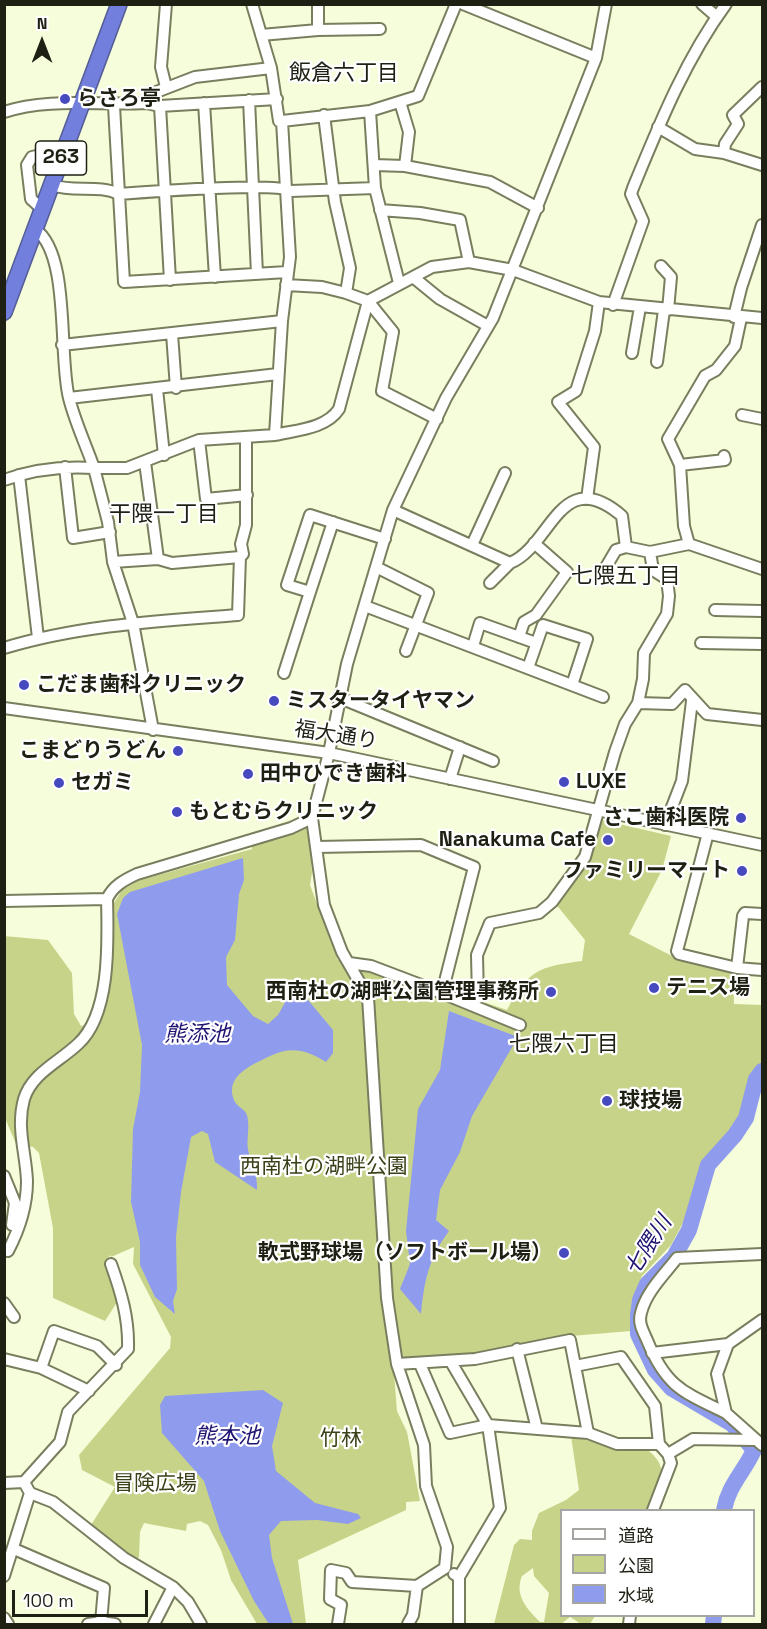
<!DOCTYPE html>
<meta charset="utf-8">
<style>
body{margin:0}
#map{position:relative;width:767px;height:1629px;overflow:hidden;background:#f6fdda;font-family:"Space Grotesk","Noto Sans JP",sans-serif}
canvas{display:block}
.frame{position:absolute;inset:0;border:6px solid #1e2014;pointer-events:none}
.legend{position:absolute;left:560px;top:1509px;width:195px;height:108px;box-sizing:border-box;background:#fff;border:2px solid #a5a6a1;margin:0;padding:8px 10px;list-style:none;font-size:18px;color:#1e2014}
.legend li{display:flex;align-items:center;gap:12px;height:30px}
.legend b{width:30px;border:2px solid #a5a6a1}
.north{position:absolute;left:12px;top:12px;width:60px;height:60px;-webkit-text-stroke:4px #fff;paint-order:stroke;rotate:0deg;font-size:16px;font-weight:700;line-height:24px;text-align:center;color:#1e2014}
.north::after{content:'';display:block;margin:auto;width:21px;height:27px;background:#1e2014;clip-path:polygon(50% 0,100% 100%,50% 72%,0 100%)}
.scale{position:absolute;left:12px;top:1590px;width:136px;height:27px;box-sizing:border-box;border:3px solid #1e2014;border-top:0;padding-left:8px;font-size:18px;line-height:21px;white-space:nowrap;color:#1e2014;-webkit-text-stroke:4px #fff;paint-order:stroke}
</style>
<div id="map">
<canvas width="767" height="1629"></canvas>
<div class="frame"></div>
<ul class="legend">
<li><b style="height:8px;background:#fff"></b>道路</li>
<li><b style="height:16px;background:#c8d38a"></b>公園</li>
<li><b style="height:16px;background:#8f9bed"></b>水域</li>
</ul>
<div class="north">N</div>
<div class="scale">100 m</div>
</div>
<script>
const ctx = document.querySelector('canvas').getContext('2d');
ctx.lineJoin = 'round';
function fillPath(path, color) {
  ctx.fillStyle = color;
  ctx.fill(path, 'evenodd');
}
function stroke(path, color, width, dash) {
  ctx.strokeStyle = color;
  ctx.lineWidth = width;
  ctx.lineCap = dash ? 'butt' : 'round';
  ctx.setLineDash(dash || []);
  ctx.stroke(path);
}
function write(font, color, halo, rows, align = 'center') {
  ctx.font = font + ' "Space Grotesk","Noto Sans JP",sans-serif';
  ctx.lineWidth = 4.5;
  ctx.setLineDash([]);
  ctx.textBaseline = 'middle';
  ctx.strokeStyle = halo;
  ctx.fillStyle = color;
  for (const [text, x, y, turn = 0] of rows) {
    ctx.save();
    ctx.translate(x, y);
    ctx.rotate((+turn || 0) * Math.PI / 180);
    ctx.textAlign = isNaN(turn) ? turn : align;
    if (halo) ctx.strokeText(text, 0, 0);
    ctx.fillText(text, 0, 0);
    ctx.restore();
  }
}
fillPath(new Path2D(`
 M602 820 671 836 662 870 629 934 674 957 733 972 734 1004 762 1005V1067L754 1077 745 1117 730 1137 709 1155 689 1212 671 1245 642 1276 632 1300 631 1331 571 1336 453 1360 393 1361 397 1411 407 1432 420 1501 406 1502V1510L298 1560 306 1624H257L231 1580 221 1550 208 1525 200 1521 187 1524 186 1531 144 1523 140 1532 139 1557 134 1561 91 1525 115 1487 82 1470 79 1455 170 1348 171 1337 133 1264 134 1247 111 1257 110 1255 108 1259 119 1299 105 1321 53 1298V1228L39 1153 33 1147 16 1144 5 1118 4 936 48 940 72 973 74 1014 81 1026 99 1022 112 906 122 890 137 881 252 849V845C282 832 270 820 309 829L312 873 310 885 338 960 363 961 507 1010C528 970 538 967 582 961L585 940 555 903 584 867Z
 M571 1436 625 1450 638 1444C673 1464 662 1479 649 1510H562V1616H595L590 1624H581L570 1617 561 1624H494L514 1545 520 1539 532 1540V1531L539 1513 566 1500 579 1490ZM533 1568 534 1576 549 1593 544 1622H540C527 1609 514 1595 522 1576Z`), '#c8d38a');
fillPath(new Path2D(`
 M243 858 244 880 239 894 235 940 226 957 227 985 253 1016 268 1024 278 1015 287 999 303 994 333 1030V1053L326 1062C306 1050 292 1046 270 1056 254 1064 224 1075 234 1100 236 1106 243 1108 246 1113 251 1124 246 1138 248 1150 251 1164 258 1174 257 1190L215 1162 208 1134 202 1131 191 1137 181 1192 176 1237 177 1289 173 1301 175 1314 155 1297 140 1265V1242L131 1202 133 1129 140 1092 142 1045 117 914 123 898 130 892Z
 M449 1011 518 1037 472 1116 460 1152 440 1190 436 1220 449 1231C429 1258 424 1281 421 1314L400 1289 410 1264 406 1231 418 1109 440 1070Z
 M263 1390 283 1403 272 1446 276 1471 315 1503 358 1514 361 1518 348 1524 317 1520 281 1521 269 1535 272 1558 293 1624H269L254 1601 220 1531 204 1481 162 1433 160 1405 165 1396Z`), '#8f9bed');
stroke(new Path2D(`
 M724 1510C728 1486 744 1472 754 1450L732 1424 671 1388 655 1370 638 1334V1315L640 1300 647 1284 674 1257 689 1230 708 1165 735 1135 746 1118 756 1079 762 1071
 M713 1624 714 1616`), '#8f9bed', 16);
const minor = new Path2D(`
 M252 4 271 68 279 121H282L290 257 282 321 275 435C296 430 326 429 339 409L368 301 432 267 469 262 513 270 599 302 762 318
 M318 4V30L380 29
 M463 4 596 58
 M702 4 717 17
 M261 35 318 30
 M166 87 161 67 166 4
 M249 100 257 274
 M400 102 409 132 405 166
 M146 103 151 94 195 77 271 68
 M204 103 215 277
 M114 106 124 282 287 272
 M160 106 170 280
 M4 112C49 97 100 106 146 103L160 106 277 99
 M324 115 335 202 350 268 346 293 368 301 393 332 382 391 437 419
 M282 121 370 111 418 96 456 4
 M658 127 695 149 724 153 762 165
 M724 153 725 144 738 124 733 115 762 87
 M374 165 405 166 490 182 538 208
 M52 185C74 193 98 184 119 194 146 192 275 182 291 191L375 188 370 111
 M375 188 399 283
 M42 209 31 199 27 165 32 157 55 152 63 154
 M380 210 420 213 460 220 469 262
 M661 266 671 277 668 310
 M413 277 440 299 488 326
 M286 285 322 287 346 293
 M613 305 643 221 631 194 633 188C659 125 685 60 726 4
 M734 317 741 288 762 225
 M172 334 176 388
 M62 345 282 321
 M632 353 640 307
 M657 362 664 310
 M157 389 164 455
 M69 398 278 374
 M742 415 762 419
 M199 440 206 499 247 495
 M145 462 158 559
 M680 465 725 460 724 456
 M65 467 73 538 110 532
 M19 475 38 638
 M4 480C34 469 63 466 94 468 86 445 75 422 69 398 58 356 71 254 35 229
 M587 499 594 447 558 402 576 391 595 331 599 302
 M393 510 510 563C552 546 560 463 622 516L626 547 650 552 689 544 762 569
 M333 522 310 592 287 585 310 515 385 539
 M689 544 684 526 680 465 668 439 705 376 716 370 735 346 741 318
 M472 545 505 473
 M113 562 158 559 172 563 240 557
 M376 567 428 593 406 651
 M603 572 616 550 626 547
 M490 583 510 563
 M365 606 603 697
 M715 610 762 611
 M519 637 524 622 536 615 567 572 534 543
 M701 643 762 644
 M473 646 480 623 536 643
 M4 648C80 625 159 621 238 615L240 557 243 554 241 544 246 525V438
 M528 668 543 625 587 639 572 685
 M284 673 310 592
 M340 698 493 761
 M638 703 672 704 685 690 707 714 762 720
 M4 708 329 753 762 845
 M153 730 133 623 113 562 108 522 94 468H127L199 440 275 435
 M450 779 460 747
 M665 825 682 781 692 701
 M708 833 677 951 679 954 737 968 762 970
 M317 847 421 845 474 867 442 993 371 966 349 963
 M4 901 107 899
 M737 968 743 916 745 913 762 914
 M442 993 520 1025
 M478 998 477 955 490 923 539 913 552 902 585 857 615 752 625 724 638 703 643 679 644 653 667 614 669 596 667 579 653 570 650 552
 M4 1176 15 1203 12 1225
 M8 1251C19 1230 27 1205 27 1181 26 1153 16 1128 24 1099 32 1073 59 1062 78 1044 111 1014 108 941 107 899 113 886 124 880 137 874L291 828 312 818
 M4 1303 14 1317
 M728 1344 717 1374 726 1413 762 1445
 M517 1349 537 1429
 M652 1353 728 1344 762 1320
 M4 1359 41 1368 89 1391
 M451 1362 488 1425 500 1508 459 1577
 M397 1364 475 1359 570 1340 588 1433
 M420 1364 450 1433 488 1425 588 1433 617 1444H659L668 1454 693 1439 754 1440
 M575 1366 621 1357 655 1406 659 1444
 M41 1368 54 1331 97 1346 116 1365
 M726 1413C683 1392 666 1387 647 1340 643 1331 638 1323 641 1313 646 1292 664 1275 677 1258L762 1254
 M24 1482 30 1493 53 1502 124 1558 173 1587 188 1602 201 1624
 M4 1483 24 1482 60 1442 68 1412 128 1349C129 1318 121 1292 111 1264
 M653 1510 671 1463 668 1454
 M14 1549 104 1588 101 1622
 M454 1574 459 1577V1624
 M4 1576 30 1493
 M4 1618 8 1624
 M88 1624 101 1622 115 1624
 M154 1624 173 1587
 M338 1624 341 1605 330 1599 331 1570 346 1573 352 1582 417 1586
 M408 1624 413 1615 417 1586 445 1568 447 1547 426 1486 424 1445 397 1364 387 1298 368 997 342 952 324 905 312 818 329 753 347 664 393 510 446 398 493 318 596 58 606 4
 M629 1624 630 1616`);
const highway = new Path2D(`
 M4 312 119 4`);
stroke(minor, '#797e5f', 14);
stroke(highway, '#555e97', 18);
stroke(minor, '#fff', 10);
stroke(highway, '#737fdd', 15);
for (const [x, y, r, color] of [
 [65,99,6,"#4749bf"],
 [24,685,6,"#4749bf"],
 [274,701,6,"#4749bf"],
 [178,751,6,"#4749bf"],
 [248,774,6,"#4749bf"],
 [564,782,6,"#4749bf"],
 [59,783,6,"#4749bf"],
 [177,812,6,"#4749bf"],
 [741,818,6,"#4749bf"],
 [608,840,6,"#4749bf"],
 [742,871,6,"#4749bf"],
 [654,988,6,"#4749bf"],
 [551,992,6,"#4749bf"],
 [607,1101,6,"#4749bf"],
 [564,1253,6,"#4749bf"]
]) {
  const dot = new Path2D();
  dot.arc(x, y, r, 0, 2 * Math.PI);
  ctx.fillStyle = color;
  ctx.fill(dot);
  stroke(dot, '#fff', 2);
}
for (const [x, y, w] of [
 [61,158,51]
]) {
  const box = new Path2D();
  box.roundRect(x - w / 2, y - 17, w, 34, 4.5);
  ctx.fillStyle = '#fff';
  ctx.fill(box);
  stroke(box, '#1e2014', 1.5);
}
write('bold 20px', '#1e2014', null, [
 ["263",61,158]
]);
write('bold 21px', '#1e2014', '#fff', [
 ["らさろ亭",77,99],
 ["こだま歯科クリニック",36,685],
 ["ミスタータイヤマン",286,701],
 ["こまどりうどん",166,751,"right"],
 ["田中ひでき歯科",260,774],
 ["LUXE",576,782],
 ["セガミ",71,783],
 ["もとむらクリニック",189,812],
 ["さこ歯科医院",729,818,"right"],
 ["Nanakuma Cafe",596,840,"right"],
 ["ファミリーマート",730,871,"right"],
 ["テニス場",666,988],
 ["西南杜の湖畔公園管理事務所",539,992,"right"],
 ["球技場",619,1101],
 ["軟式野球場（ソフトボール場）",552,1253,"right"]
], 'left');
write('21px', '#1e2014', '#fff', [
 ["福大通り",336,736,9]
]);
write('21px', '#3b4018', '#fff', [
 ["西南杜の湖畔公園",324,1167],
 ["竹林",341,1439],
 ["冒険広場",155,1484]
]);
write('22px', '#1e2014', '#fff', [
 ["飯倉六丁目",344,74],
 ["干隈一丁目",164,515],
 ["七隈五丁目",626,577],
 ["七隈六丁目",564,1045]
]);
write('italic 22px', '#1e1472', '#fff', [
 ["熊添池",197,1035],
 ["七隈川",649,1246,-57],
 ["熊本池",227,1437]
]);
</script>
